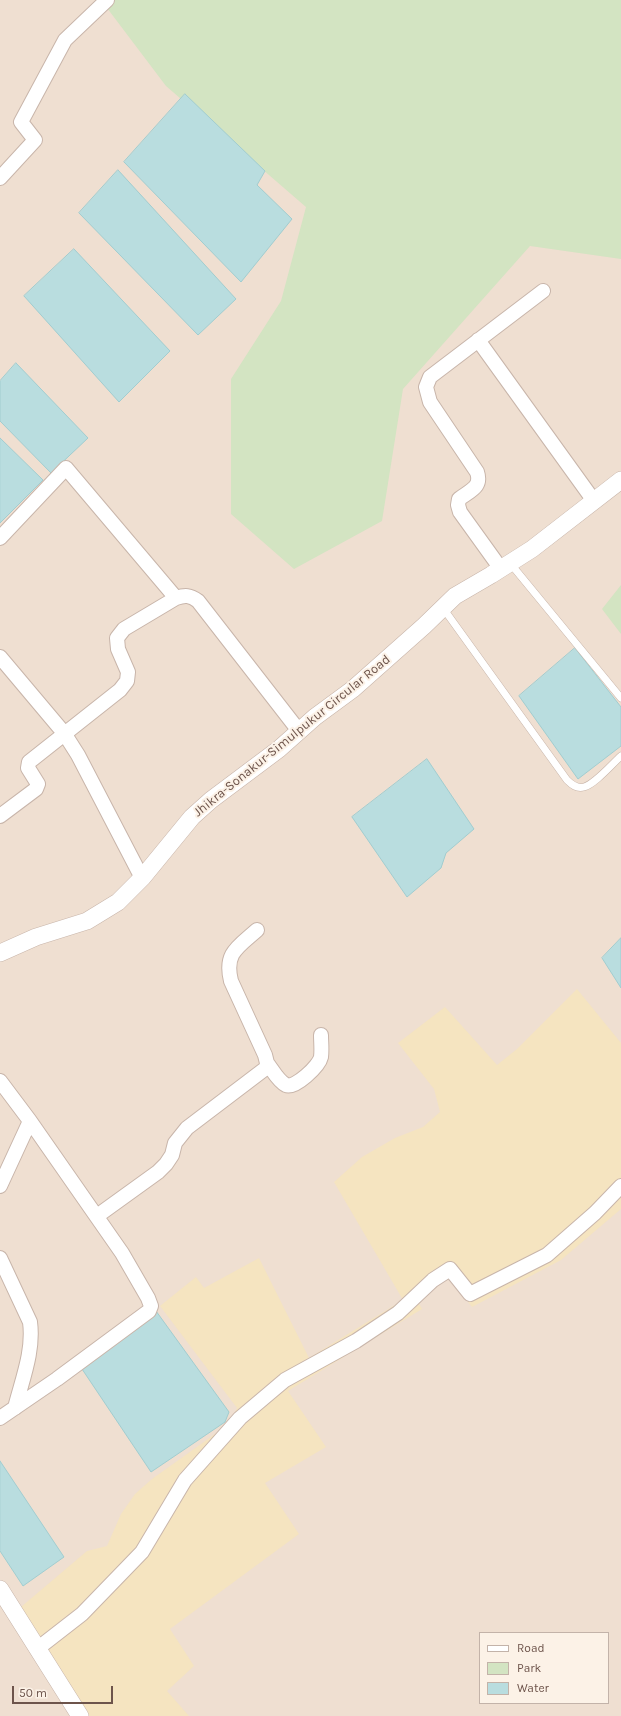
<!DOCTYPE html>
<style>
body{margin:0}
#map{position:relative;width:621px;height:1716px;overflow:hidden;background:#f9eee2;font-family:Karla,sans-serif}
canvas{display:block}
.legend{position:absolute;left:479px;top:1632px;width:130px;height:72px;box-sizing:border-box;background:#fcf2e7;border:1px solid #c3b3a9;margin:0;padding:5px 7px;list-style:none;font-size:12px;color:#6d544b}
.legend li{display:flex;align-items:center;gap:8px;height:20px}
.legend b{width:20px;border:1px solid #c3b3a9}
.scale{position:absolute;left:12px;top:1686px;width:101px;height:18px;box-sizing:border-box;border:2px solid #6d544b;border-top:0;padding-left:5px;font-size:12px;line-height:14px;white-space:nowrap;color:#6d544b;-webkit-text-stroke:3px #fcf2e7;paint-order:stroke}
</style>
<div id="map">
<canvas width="621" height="1716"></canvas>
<ul class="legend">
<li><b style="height:5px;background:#fff"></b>Road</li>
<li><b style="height:11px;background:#d3e4c2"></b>Park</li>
<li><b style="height:11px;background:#b9dddf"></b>Water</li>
</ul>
<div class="scale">50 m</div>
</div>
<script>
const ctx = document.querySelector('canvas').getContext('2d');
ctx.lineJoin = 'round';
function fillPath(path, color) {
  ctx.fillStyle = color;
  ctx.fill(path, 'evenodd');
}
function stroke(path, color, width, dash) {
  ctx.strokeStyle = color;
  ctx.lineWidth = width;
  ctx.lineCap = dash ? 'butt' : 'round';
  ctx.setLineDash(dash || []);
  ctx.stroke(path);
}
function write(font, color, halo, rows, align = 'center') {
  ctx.font = font + ' Karla,sans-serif';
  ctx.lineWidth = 4;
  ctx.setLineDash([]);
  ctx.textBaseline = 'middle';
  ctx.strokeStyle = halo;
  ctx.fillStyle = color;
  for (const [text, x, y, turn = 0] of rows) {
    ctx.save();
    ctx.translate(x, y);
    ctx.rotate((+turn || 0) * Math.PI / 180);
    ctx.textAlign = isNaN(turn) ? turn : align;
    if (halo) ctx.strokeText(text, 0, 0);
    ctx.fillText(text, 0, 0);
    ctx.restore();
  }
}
fillPath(new Path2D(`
 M0 0H621V1716H0ZM480 1633H608V1703H480Z`), '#efdfd1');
fillPath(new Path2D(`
 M101 0H621V259L530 246 403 389 382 521 294 569 231 514V379L281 301 306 207 166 86Z
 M621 585V634L602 609Z`), '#d3e4c2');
fillPath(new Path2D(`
 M577 989 621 1043V1209L561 1260 472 1307 448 1276 417 1300 422 1309 288 1391 326 1447 265 1483 299 1534 170 1629 194 1666 167 1691 189 1716H87L21 1607 87 1551 107 1546 121 1514 135 1494 152 1479 229 1424 237 1408 160 1306 196 1277 204 1288 259 1258 309 1358 403 1300 334 1182 362 1157 395 1138 423 1127 440 1112 434 1089 398 1043 445 1007 497 1065 517 1049Z`), '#f5e4c0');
const water = new Path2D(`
 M185 94 265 171 257 185 292 219 241 282 124 162Z
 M118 170 236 299 198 335 79 213Z
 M74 249 170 351 119 402 24 296Z
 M16 363 88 438 51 473 0 421V381Z
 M0 438 43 480 0 523Z
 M575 648 621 707V746L578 779 519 696Z
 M427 759 474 829 446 853 441 868 407 897 352 817Z
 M621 938V988L602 958Z
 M156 1311 229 1412 225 1422 151 1472 82 1369Z
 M0 1461 64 1557 23 1586 0 1551Z`);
fillPath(water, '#b9dddf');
stroke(water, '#a1cdd0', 1);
const service = new Path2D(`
 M510 563 621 698
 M443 608 567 780C572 785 577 789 584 787 595 784 612 764 621 756`);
const minor = new Path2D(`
 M0 178 35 140 21 122 65 40 107 0
 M478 340 594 501
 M0 538 66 468 176 598
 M501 569 460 512 458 505 459 499C471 490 482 487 477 472L430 402 426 387 430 377 543 291
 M0 657 64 733 78 755 142 878
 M0 816 36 789 38 784 28 768 29 762 120 690 127 681 128 672 118 649 117 638 124 629 176 598C185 595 190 595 198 601L299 731
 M267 1063C272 1069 278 1081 286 1085 295 1089 319 1066 321 1057 322 1050 321 1042 321 1035
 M0 1081 30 1121 122 1253 148 1298 151 1306 149 1311 57 1379 0 1418
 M0 1186 30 1121
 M97 1216 158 1172 166 1164 172 1155 175 1143 187 1128 266 1068 267 1063 265 1055 231 981C224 953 238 947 257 930
 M0 1258 30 1322C34 1351 22 1380 15 1408
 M37 1649 82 1614 142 1552 185 1480 240 1418 285 1380 356 1341 398 1313 433 1280 450 1269 470 1294 547 1255 595 1213 621 1186`);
const tertiary = new Path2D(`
 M0 953 36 937 87 921 118 902 142 878 192 817 211 800 279 749 315 717 353 689 424 626 455 596 491 575 532 549 621 480
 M0 1589 80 1716`);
stroke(service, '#c8b5aa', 8);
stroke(minor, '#c8b5aa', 16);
stroke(tertiary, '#c8b5aa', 18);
stroke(service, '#fff', 7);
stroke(minor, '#fff', 14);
stroke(tertiary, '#fff', 17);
write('13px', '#6d544b', '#fcf2e7', [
 ["Jhikra-Sonakur-Simulpukur Circular Road",292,736,-39]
]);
</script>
